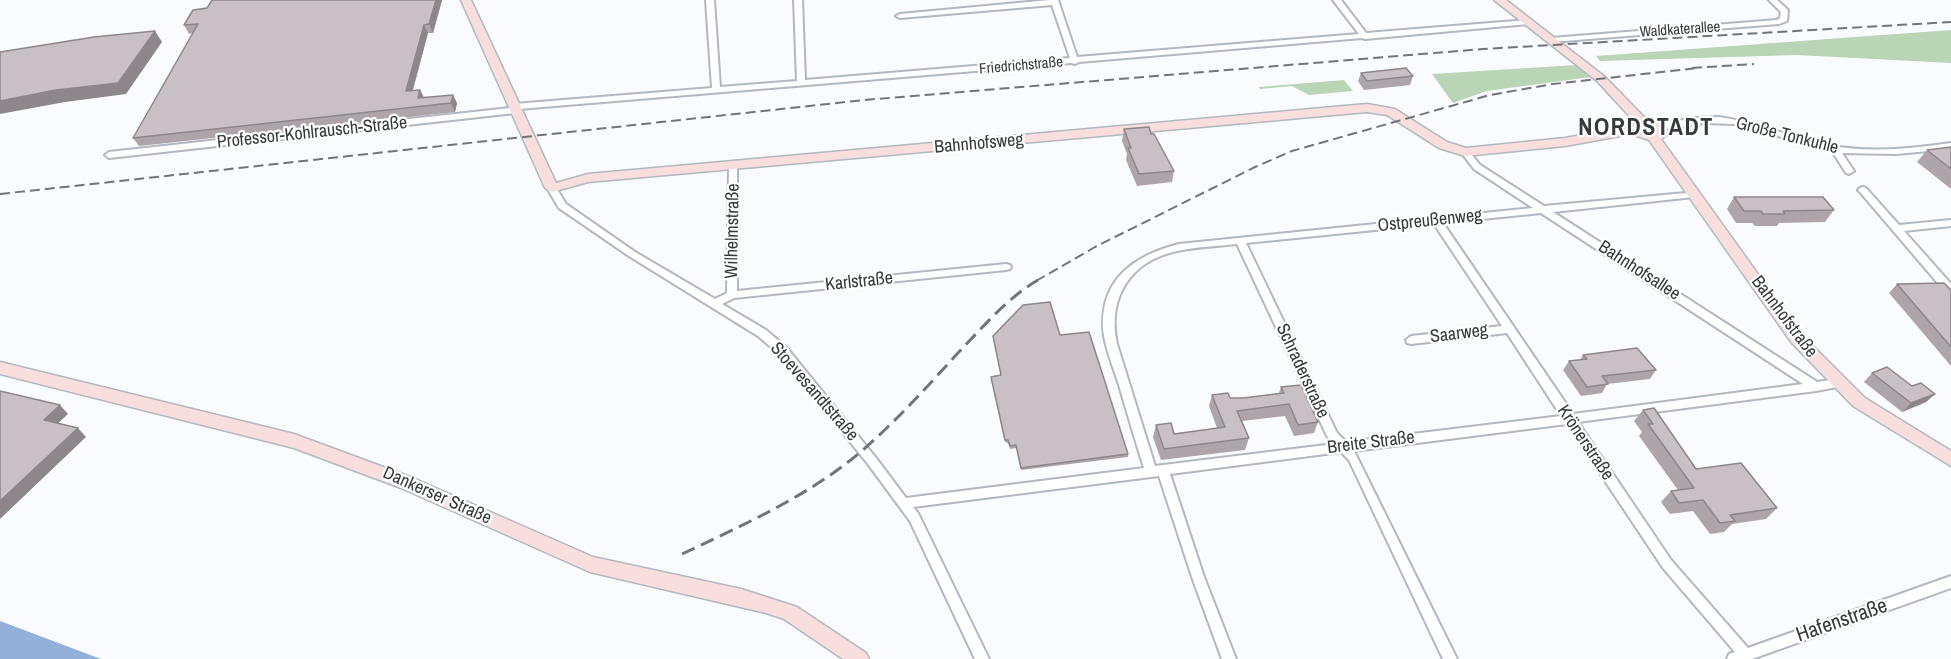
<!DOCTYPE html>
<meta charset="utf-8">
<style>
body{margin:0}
canvas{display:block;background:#f9fbff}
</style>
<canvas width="1951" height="659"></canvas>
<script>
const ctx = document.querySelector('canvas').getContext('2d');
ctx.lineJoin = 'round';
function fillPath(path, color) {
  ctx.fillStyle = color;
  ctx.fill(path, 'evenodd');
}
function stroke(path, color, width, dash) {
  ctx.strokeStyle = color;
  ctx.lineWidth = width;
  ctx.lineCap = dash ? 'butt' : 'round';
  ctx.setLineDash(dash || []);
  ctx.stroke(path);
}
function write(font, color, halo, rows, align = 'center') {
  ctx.font = font + ' "Archivo Narrow",sans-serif';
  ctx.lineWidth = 4.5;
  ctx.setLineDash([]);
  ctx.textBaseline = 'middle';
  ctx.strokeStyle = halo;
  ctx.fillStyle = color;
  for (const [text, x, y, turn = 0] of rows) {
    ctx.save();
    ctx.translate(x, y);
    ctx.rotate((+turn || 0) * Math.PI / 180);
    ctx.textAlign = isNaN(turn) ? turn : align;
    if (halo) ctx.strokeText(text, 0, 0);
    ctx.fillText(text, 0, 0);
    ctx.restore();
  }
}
fillPath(new Path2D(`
 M1951 30V63L1797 55 1600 61 1596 56Z
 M1576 65 1591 77 1487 91 1453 103 1432 74Z
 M1344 80 1353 91 1309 95 1292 86 1260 89 1259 87Z`), '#b9d5b6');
fillPath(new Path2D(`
 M0 621 101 659H0Z`), '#93b0da');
const street = new Path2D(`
 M706 0H714L720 87 797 81 794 0H802L805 80 1070 58 1052 5 900 18 896 16 900 14 1050 0H1058L1077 57 1359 34 1333 0H1341L1366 33 1528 20 1532 22 1528 24 1365 39 1362 38 1079 62 1075 64 1071 63 519 109 518 112 515 113 109 158 105 155 109 152 510 108 511 105 514 104 712 88Z
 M1769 0H1777L1788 10 1787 21 1779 24 1551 42 1547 40 1551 38 1777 20 1780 18 1781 12Z
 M1719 117C1756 122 1790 137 1827 145 1868 153 1910 149 1951 143V149L1896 154 1842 153 1854 171 1849 174 1846 173 1832 151 1735 124 1704 123 1659 130 1655 127 1659 124 1696 118Z
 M1465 149 1468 150 1480 165 1544 206 1697 192 1699 194 1694 197 1553 212 1817 382 1838 379 1842 380 1843 383 1842 386 1816 391 1578 422 1671 560 1748 648 1951 576V588L1752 659H1727L1729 654 1735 652 1663 568 1567 424 1354 451 1457 659H1443L1349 460 1341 452 1170 474 1204 577 1236 659H1222L1192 577 1159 476 913 507 918 513 989 659H975L910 521 868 464 779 354 758 336 629 256 559 208 547 188 549 186H555L566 204 635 252 715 299 727 293 729 167 733 164 737 167V291L1006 264 1010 265 1011 267 1010 269 1006 270 734 298 722 304 766 330 787 348 876 458 906 498 1144 468C1135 440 1127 412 1119 385 1114 369 1107 353 1104 336 1097 282 1132 256 1179 244L1533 208 1474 169 1461 152ZM1541 213 1803 384 1573 414 1443 223ZM1434 224 1502 326 1411 336 1406 340 1407 343 1411 344 1507 333 1561 416 1346 442 1337 433 1246 243ZM1237 244 1327 436 1334 444 1155 466 1117 344C1107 298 1130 261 1177 251 1196 247 1217 246 1237 244Z
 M1863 187 1866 188 1899 225 1951 220V226L1904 231 1951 284V295L1947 294 1860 192 1858 190 1860 188Z`);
const secondary = new Path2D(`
 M461 0H471L556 183 588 174 1367 104 1395 109 1447 142 1466 148 1565 138 1627 127 1625 124 1632 119 1597 81 1494 0H1506L1605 77 1644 117 1654 119 1666 126 1668 134 1661 139 1801 334 1865 398 1951 451V466L1853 406 1791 342 1649 140 1631 134 1565 146 1465 156 1439 148 1387 115 1367 112 588 182 552 192 545 188ZM1641 124 1656 132 1641 129 1638 125Z
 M0 362 294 434 413 478 593 557 741 589 797 607 866 653 869 659H843L784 619 766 613 590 572 401 488 294 448 0 374Z`);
stroke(street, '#b2b8c0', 4);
stroke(secondary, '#b2b8c0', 3);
fillPath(street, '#fff');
fillPath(secondary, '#f8dedc');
stroke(new Path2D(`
 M1692 68 1754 64
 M0 194 864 100 1483 49 1951 22
 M1036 281 1095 247 1255 167 1292 151 1490 95 1553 84 1698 68`), '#727578', 2, [10, 5]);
stroke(new Path2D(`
 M682 554C745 524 811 495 864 449 897 420 927 387 957 354 982 328 1007 298 1038 280`), '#727578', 3, [14, 7]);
fillPath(new Path2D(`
 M212 0H442L433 33H428L413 90H420L424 98 457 103 455 112 139 146 133 138 193 33 189 34 184 25 207 8Z
 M1361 73 1413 76 1410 85 1364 90 1358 81Z
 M1124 129 1151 134 1174 171 1172 182 1137 186 1126 160 1127 154 1122 141Z
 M1951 147V189L1917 162 1927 150Z
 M1734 197 1834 210 1825 222 1779 223 1777 226H1755L1752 223H1736L1727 209Z
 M1897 284 1951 290V366L1889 293Z
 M1060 335 1128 454V457L1021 470 1016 448 1010 449 1008 443 1005 442 991 379V377L1001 376 993 336Z
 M1583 355 1656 370 1650 379 1607 384 1602 393 1581 396 1563 370 1569 361 1580 360Z
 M1872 373 1912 386 1935 394 1926 402 1902 412 1864 382Z
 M1281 387 1318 422 1314 433 1294 436 1285 416 1242 421 1249 438 1245 450 1161 460 1153 437 1156 425 1174 434 1217 428 1209 406 1212 395 1230 398H1243L1279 393Z
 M1643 410 1696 469 1777 508 1766 519 1732 524 1724 532 1710 534 1693 511 1670 514 1661 502 1671 491 1678 490 1639 436 1642 432 1634 421Z`), '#ada5aa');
fillPath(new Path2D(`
 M436 0H442L433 33 429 24Z
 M424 25 428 33 410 100 406 91Z
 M155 31 162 42 126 94 65 102 0 114V101Z
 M420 90 424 98 422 107 418 98Z
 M453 95 457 103 455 112 451 103Z
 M1935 394 1926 402 1902 412 1911 403Z
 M60 405 68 414 53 428 44 420Z
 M78 428 86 437 0 519V501Z`), '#8d868b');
const building = new Path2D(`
 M212 0H436L429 24 424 25 406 91 420 90 418 98 453 95 451 103 133 138 198 24 184 25 193 10 207 8Z
 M155 31 118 83 56 90 0 101V52L94 37Z
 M1406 68 1413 76 1367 81 1361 73Z
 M1149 127 1151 134H1154L1174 171 1139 174 1128 148H1131L1124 129Z
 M1951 147V169L1927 150Z
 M1734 197H1823L1834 210 1783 211 1785 214H1763L1761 211H1744Z
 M1944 283 1951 290V347L1897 284Z
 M1050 302 1060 335 1089 332 1128 454 1021 468 1016 445 1010 446 1008 440H1005L991 377 1001 375 993 336 1023 305Z
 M1637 348 1656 370 1602 376 1608 384 1587 387 1569 361 1587 359 1583 355Z
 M1887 367 1912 386 1921 383 1935 394 1911 403 1872 373Z
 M1301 385 1318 422 1298 425 1289 404 1237 411 1249 438 1164 449 1156 425 1171 423 1174 434 1225 427 1212 395 1228 393 1230 398H1243L1284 393 1281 387Z
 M0 391 60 405 44 420 78 428 0 501Z
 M1654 408 1696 469 1741 463 1777 508 1730 515 1735 521 1720 523 1703 500 1679 503 1671 491 1694 488 1648 424H1653L1643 410Z`);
fillPath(building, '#c9c0c6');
stroke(building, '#8d868b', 1.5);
write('15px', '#373a3d', '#fff', [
 ["Waldkaterallee",1680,30,-4],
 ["Friedrichstraße",1021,66,-5]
]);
write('18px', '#373a3d', '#fff', [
 ["Professor-Kohlrausch-Straße",312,133,-6],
 ["Große Tonkuhle",1787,136,14],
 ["Bahnhofsweg",979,144,-5],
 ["Ostpreußenweg",1430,221,-6],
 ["Wilhelmstraße",733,231,-89],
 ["Bahnhofsallee",1639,271,33],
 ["Karlstraße",859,282,-6],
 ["Bahnhofstraße",1784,317,53],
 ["Saarweg",1459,334,-7],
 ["Schraderstraße",1302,371,65],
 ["Stoevesandtstraße",814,392,49],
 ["Breite Straße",1371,443,-7],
 ["Krönerstraße",1585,443,56],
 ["Dankerser Straße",437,496,24]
]);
write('21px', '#373a3d', '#fff', [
 ["Hafenstraße",1842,621,-19]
]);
ctx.letterSpacing = '1.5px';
write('bold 24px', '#373a3d', '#fff', [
 ["NORDSTADT",1646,129]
]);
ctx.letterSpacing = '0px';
</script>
